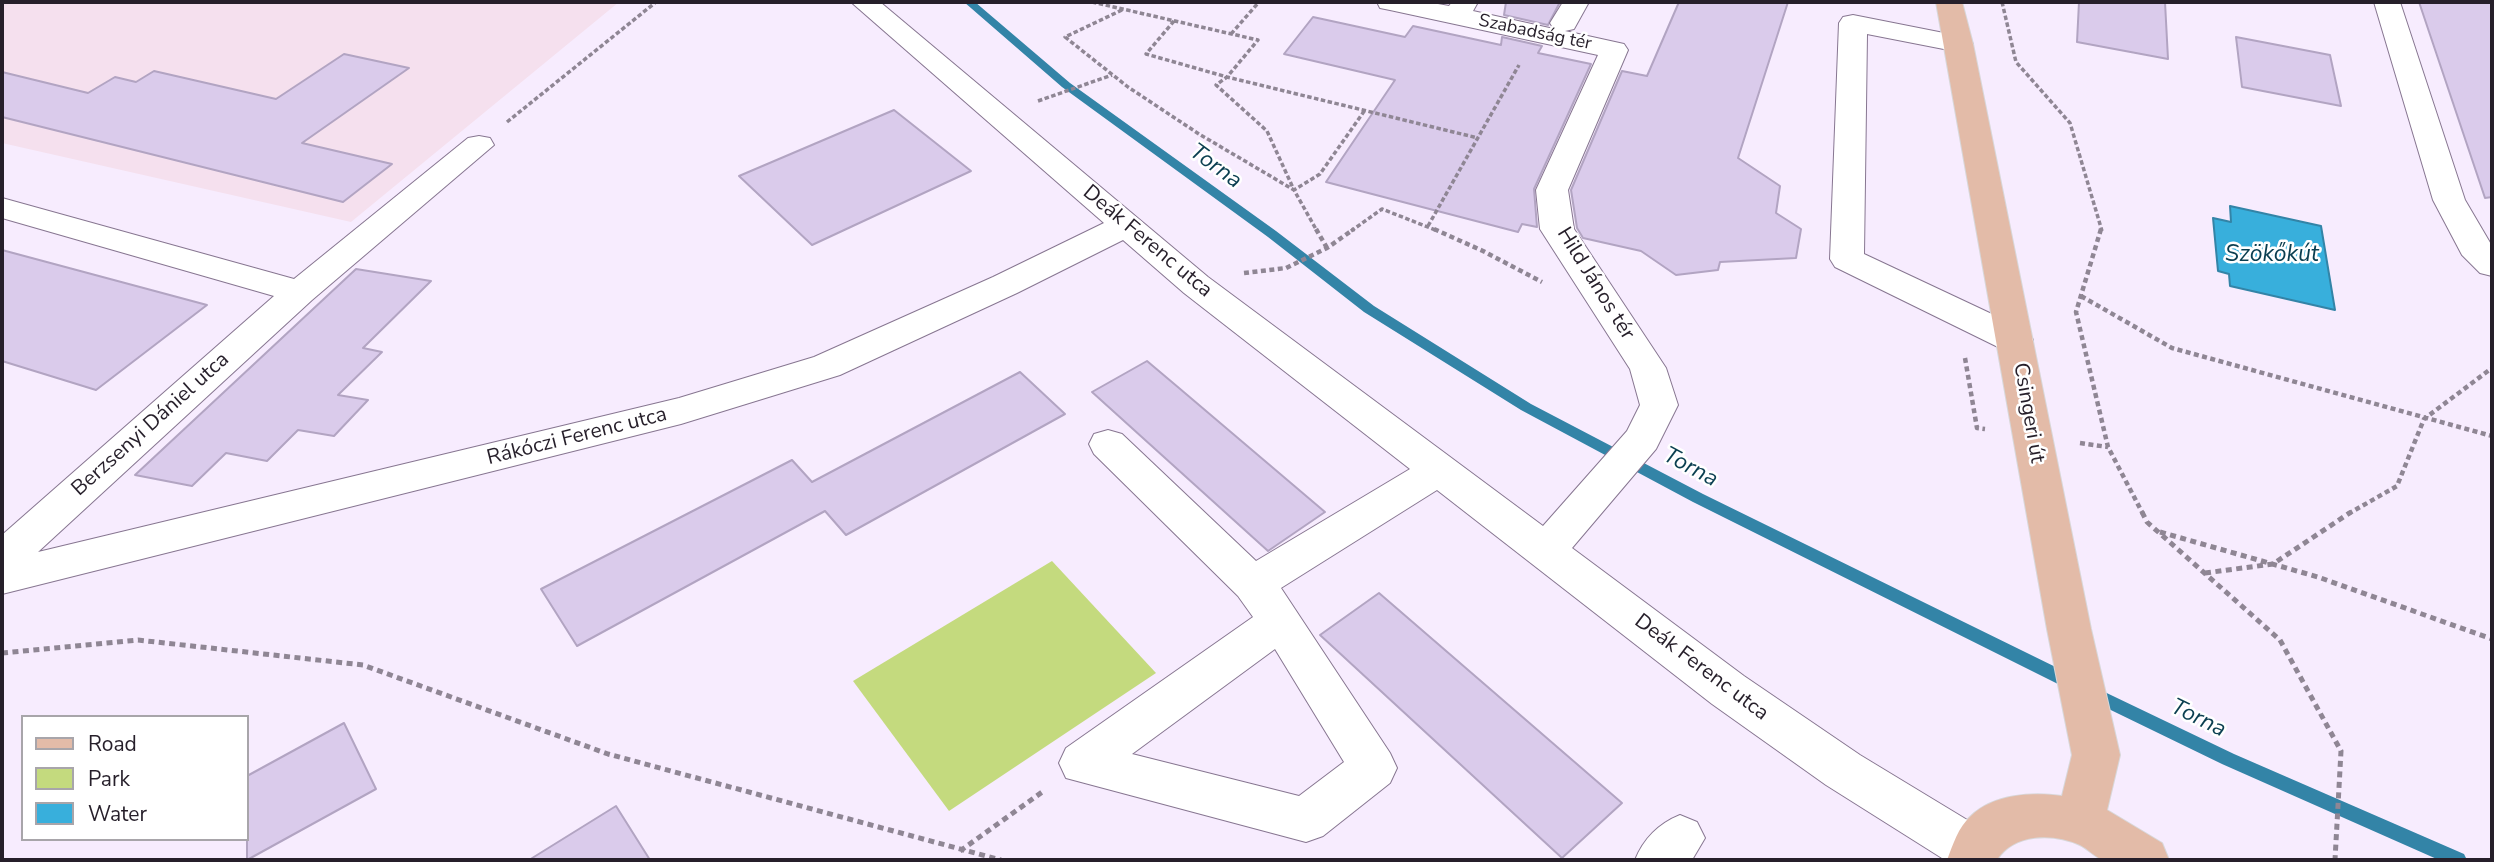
<!DOCTYPE html>
<meta charset="utf-8">
<style>
body{margin:0}
#map{position:relative;width:2494px;height:862px;overflow:hidden;background:#f7ecfe;font-family:"Nunito Sans",sans-serif}
canvas{display:block}
.frame{position:absolute;inset:0;border:4px solid #261f2a;pointer-events:none}
.legend{position:absolute;left:21px;top:715px;width:228px;height:126px;box-sizing:border-box;background:#fff;border:2px solid #a8a5aa;margin:0;padding:9px 12px;list-style:none;font-size:21px;color:#261f2a}
.legend li{display:flex;align-items:center;gap:14px;height:35px}
.legend b{width:35px;border:2px solid #a8a5aa}
</style>
<div id="map">
<canvas width="2494" height="862"></canvas>
<div class="frame"></div>
<ul class="legend">
<li><b style="height:9px;background:#e3bba8"></b>Road</li>
<li><b style="height:19px;background:#c4da7e"></b>Park</li>
<li><b style="height:19px;background:#38afdc"></b>Water</li>
</ul>
</div>
<script>
const ctx = document.querySelector('canvas').getContext('2d');
ctx.lineJoin = 'round';
function fillPath(path, color) {
  ctx.fillStyle = color;
  ctx.fill(path, 'evenodd');
}
function stroke(path, color, width, dash) {
  ctx.strokeStyle = color;
  ctx.lineWidth = width;
  ctx.lineCap = dash ? 'butt' : 'round';
  ctx.setLineDash(dash || []);
  ctx.stroke(path);
}
function write(font, color, halo, rows, align = 'center') {
  ctx.font = font + ' "Nunito Sans",sans-serif';
  ctx.lineWidth = 5;
  ctx.setLineDash([]);
  ctx.textBaseline = 'middle';
  ctx.strokeStyle = halo;
  ctx.fillStyle = color;
  for (const [text, x, y, turn = 0] of rows) {
    ctx.save();
    ctx.translate(x, y);
    ctx.rotate((+turn || 0) * Math.PI / 180);
    ctx.textAlign = isNaN(turn) ? turn : align;
    if (halo) ctx.strokeText(text, 0, 0);
    ctx.fillText(text, 0, 0);
    ctx.restore();
  }
}
fillPath(new Path2D(`
 M2 2H619L351 222 2 143Z`), '#f5e0ee');
fillPath(new Path2D(`
 M1052 561 1156 673 949 811 853 681Z`), '#c4da7e');
const water = new Path2D(`
 M2230 206 2321 226 2335 310 2230 286 2229 274 2218 271 2213 218 2231 222Z`);
fillPath(water, '#38afdc');
stroke(water, '#3384a7', 2);
fillPath(new Path2D(`
 M964 2H975L1070 83 1276 231 1374 306 1531 404 1703 494 2078 678 2080 683 2078 688 2072 690 2066 688 1693 502 1521 410 1364 312 1268 237 1062 87Z
 M2090 685 2234 754 2464 854 2467 860H2439L2222 764 2084 697 2082 692 2084 687Z`), '#3384a7');
const building = new Path2D(`
 M1506 2H1560L1548 25 1504 15Z
 M1679 2H1788L1738 158 1780 186 1776 213 1801 229 1796 258 1720 262 1718 270 1676 275 1641 251 1583 238 1577 228 1571 190 1622 71 1647 76Z
 M2079 2H2165L2168 59 2077 42Z
 M2419 2H2492V197L2485 198Z
 M1313 17 1405 37 1413 26 1501 45 1502 37 1542 46 1538 53 1591 64 1534 189 1537 227 1522 224 1518 232 1326 182 1395 80 1284 54Z
 M2236 37 2330 55 2341 106 2242 87Z
 M344 54 409 68 302 143 392 164 343 202 2 117V72L88 93 115 77 136 82 154 71 276 99Z
 M894 110 971 171 812 245 739 176Z
 M2 250 207 305 96 390 2 361Z
 M356 269 431 281 363 348 382 352 338 395 368 400 334 436 298 430 267 461 226 453 192 486 135 475Z
 M1147 361 1179 388 1325 512 1268 551 1092 392Z
 M1020 372 1065 414 846 535 825 511 577 646 541 589 792 460 812 482Z
 M1379 593 1622 803 1562 858 1320 635Z
 M344 723 376 789 247 860V776Z
 M616 806 650 860H529Z`);
fillPath(building, '#dacbeb');
stroke(building, '#b2a4c2', 2);
const minor = new Path2D(`
 M851 2H880L1208 277 1543 526 1627 431 1640 405 1630 369 1540 229 1536 190 1598 55 1390 10 1380 8 1377 2H1427L1449 6 1452 2H1478L1473 11 1554 29 1550 23 1563 2H1589L1574 29 1565 31 1624 44 1628 50 1568 190 1574 229 1666 368 1678 405 1656 449 1572 548 1744 676 1860 755 1992 835 1999 851 1995 860H1945L1826 785 1712 704 1437 490 1281 588 1390 753 1397 768 1390 783 1323 836 1306 842 1066 778 1059 763 1066 748 1253 617 1238 596 1094 454 1089 444 1094 434 1108 430 1122 434 1256 561 1410 469 1184 293 1123 240 1017 293 840 375 681 424 2 594V535L274 296 2 218V198L294 279 468 138 479 136 490 138 494 145 312 300 38 552 679 398 814 357 993 277 1104 223ZM1275 649 1344 762 1299 796 1132 754Z
 M2374 2H2400L2465 200 2492 246V276L2480 273 2462 255 2433 200Z
 M1853 15 1959 36 1969 38 1973 44 1969 50 1959 52 1867 34 1864 254 2028 331 2033 340 2028 349 2015 352 2002 349 1835 267 1830 259 1839 23 1843 17Z
 M1680 815 1697 822 1705 838 1692 860H1635C1644 838 1658 824 1680 815Z`);
const major = new Path2D(`
 M1936 2H1962L1973 44 2091 629 2120 755 2107 810 2162 843 2169 860C2153 860 2117 862 2103 860 2095 857 2088 849 2080 845 2053 833 2014 833 1997 860H1947C1953 845 1958 827 1971 816 1994 794 2032 792 2062 796L2072 755 2047 629Z`);
stroke(minor, '#877691', 2);
stroke(major, '#d8d7d9', 2);
stroke(new Path2D(`
 M1092 2 1258 40 1227 77 1216 85 1267 131 1294 190 1320 174 1365 110
 M2002 2 2016 62 2070 123 2102 231
 M1122 10 1065 37 1128 87 1199 134 1294 190 1317 231
 M1174 21 1146 54 1227 77 1478 138
 M1231 34 1259 2
 M1038 101 1112 75
 M507 122 656 2
 M1428 226 1519 65
 M1351 231 1382 209 1438 231`), '#8f8694', 3.5, [4.5, 2.5]);
stroke(new Path2D(`
 M1316 229 1327 248
 M1434 229 1483 251 1542 282
 M2101 229 2076 312 2108 447 2143 514
 M1244 273 1286 268 1327 248 1354 229
 M2081 296 2172 348 2492 436
 M1965 358 1977 428 1985 429
 M2080 443 2108 447
 M2348 514 2397 486 2424 419 2492 368`), '#8f8694', 4.5, [5, 3.5]);
stroke(new Path2D(`
 M2142 512 2147 522 2280 640 2341 751 2335 860
 M2160 532 2318 577 2492 639
 M2205 573 2273 564 2351 512
 M2 653 138 640 363 665 608 754 1001 860
 M960 851 1045 790`), '#8f8694', 5, [6, 4.5]);
fillPath(minor, '#fff');
fillPath(major, '#e3bba8');
write('18px', '#261f2a', '#fff', [
 ["Szabadság tér",1535,33,12]
]);
write('21px', '#261f2a', '#fff', [
 ["Deák Ferenc utca",1147,242,40],
 ["Hild János tér",1595,284,58],
 ["Csingeri út",2028,413,80],
 ["Berzsenyi Dániel utca",151,425,-42],
 ["Rákóczi Ferenc utca",577,437,-14],
 ["Deák Ferenc utca",1701,668,37]
]);
write('italic 23px', '#0a3e50', '#fff', [
 ["Torna",1215,167,36],
 ["Szökőkút",2272,255],
 ["Torna",1690,468,28],
 ["Torna",2198,719,26]
]);
</script>
